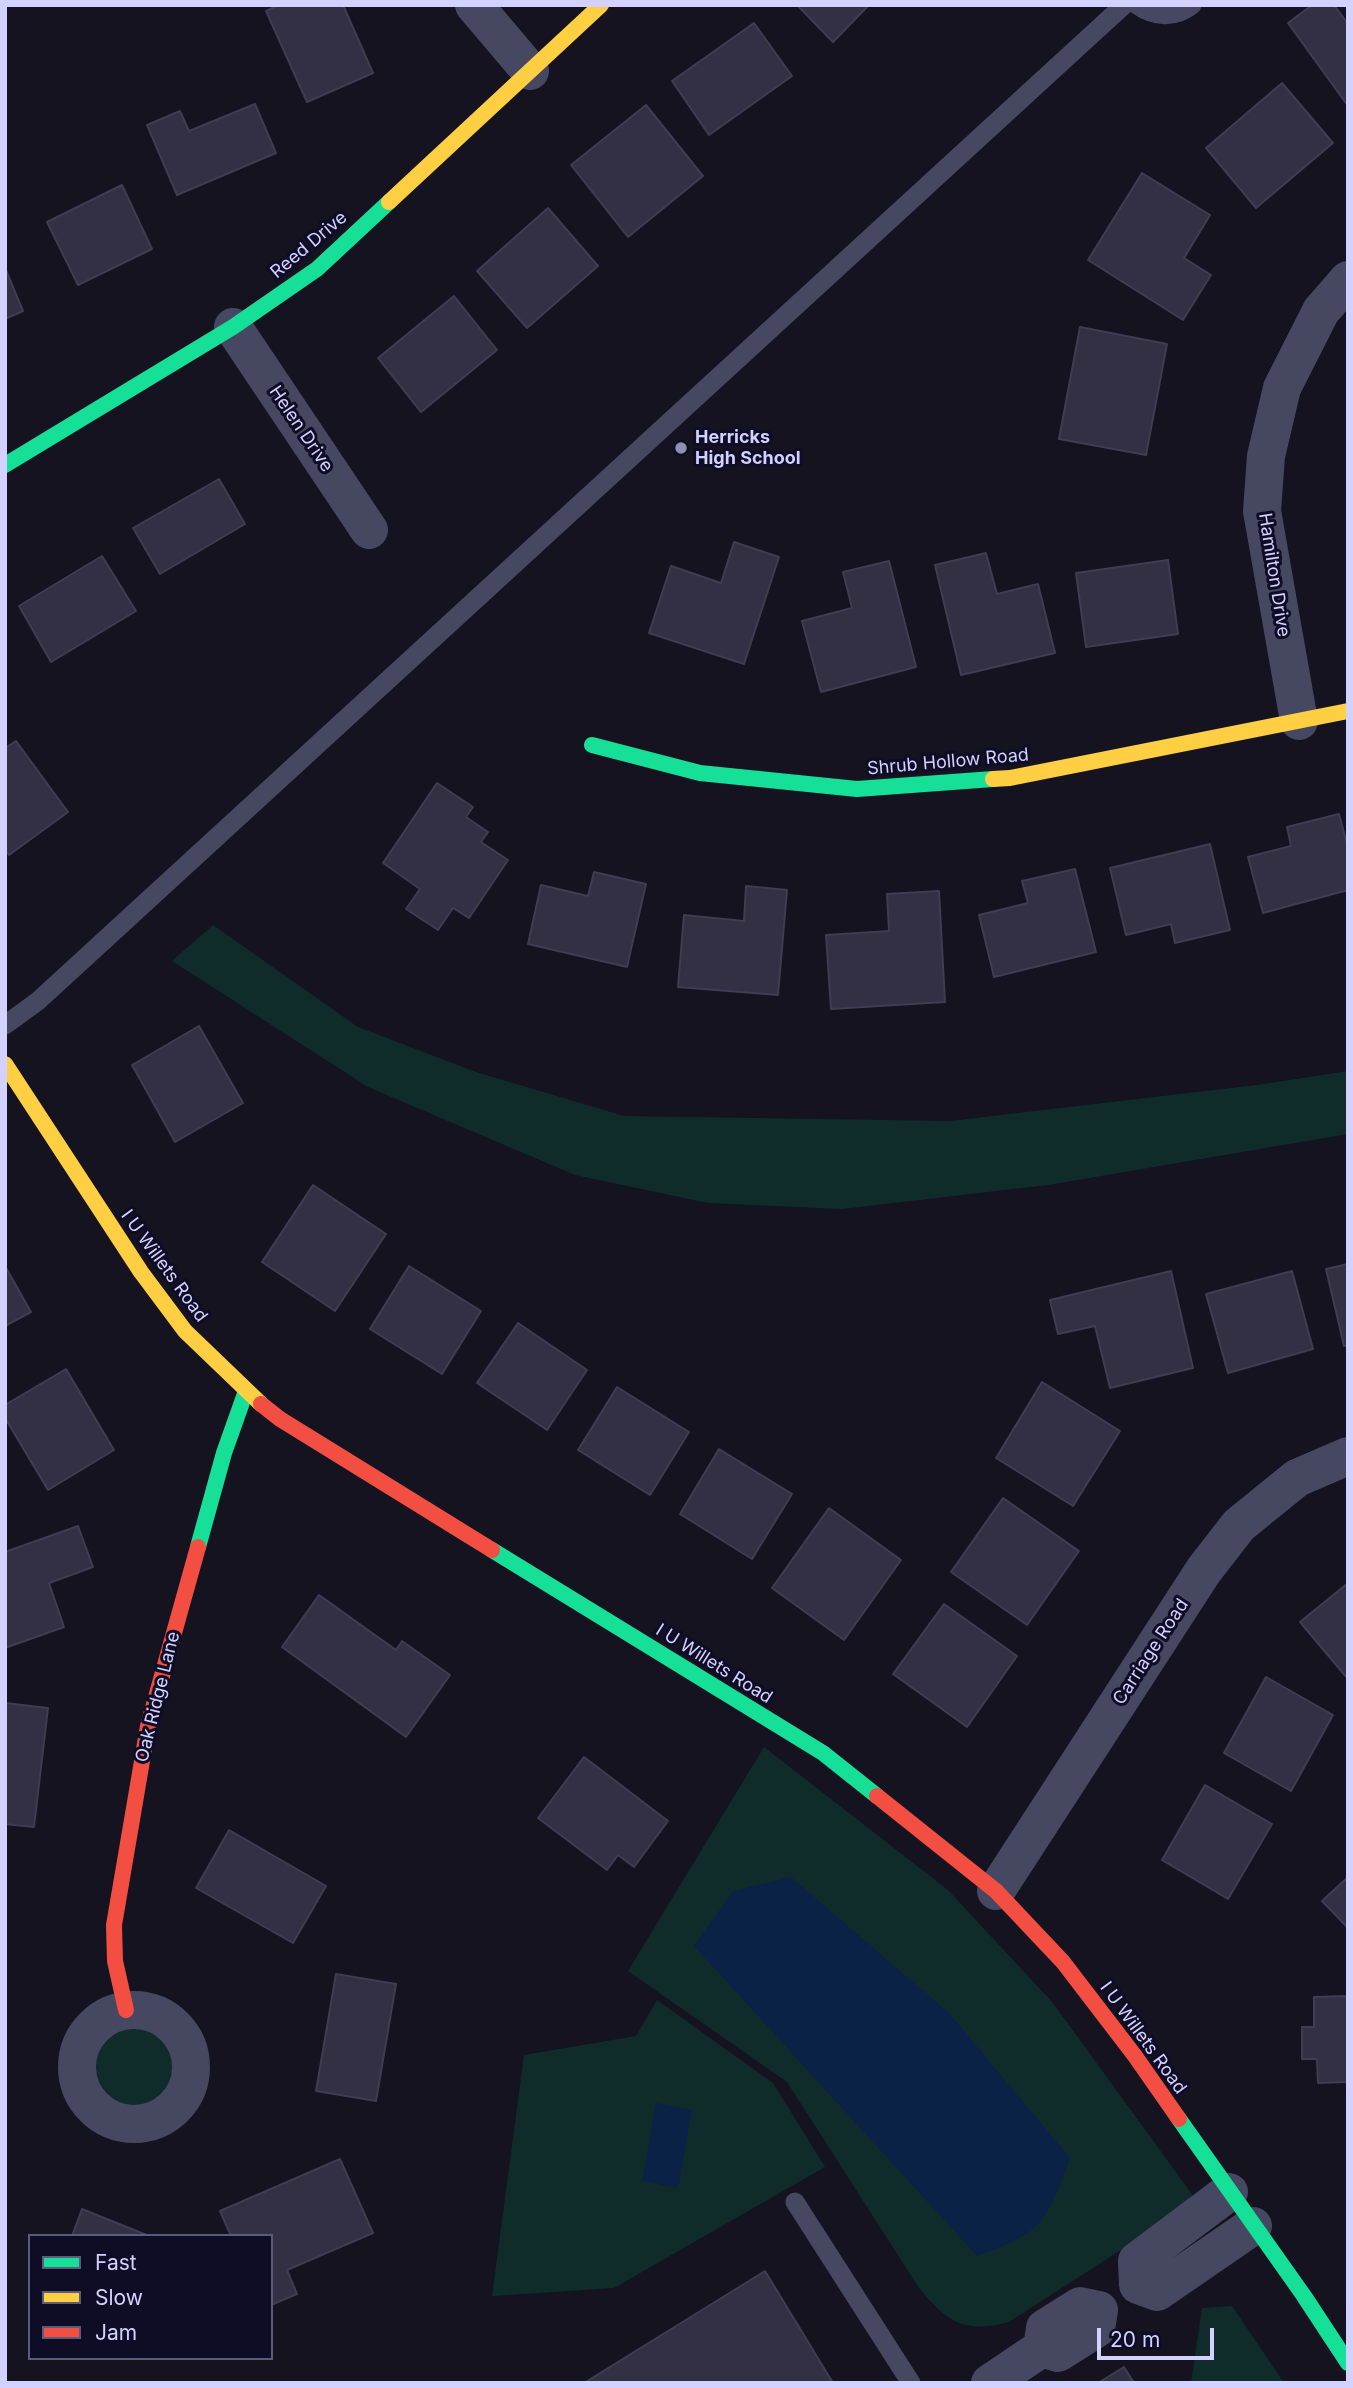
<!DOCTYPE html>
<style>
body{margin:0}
#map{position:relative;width:1353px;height:2388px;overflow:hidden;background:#14131f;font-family:Inter,sans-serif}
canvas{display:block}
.frame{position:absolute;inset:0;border:7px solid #d3d1ff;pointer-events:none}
.legend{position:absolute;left:28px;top:2234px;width:245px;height:126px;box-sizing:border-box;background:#0f0d25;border:2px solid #5d5b7c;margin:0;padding:9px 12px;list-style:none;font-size:21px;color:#d3d1ff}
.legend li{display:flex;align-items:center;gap:14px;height:35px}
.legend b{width:35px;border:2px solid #5d5b7c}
.scale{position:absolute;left:1097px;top:2328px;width:117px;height:32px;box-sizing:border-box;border:4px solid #d3d1ff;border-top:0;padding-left:9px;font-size:21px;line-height:24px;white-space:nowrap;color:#d3d1ff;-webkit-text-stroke:5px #0f0d25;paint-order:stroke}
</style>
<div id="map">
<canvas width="1353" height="2388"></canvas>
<div class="frame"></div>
<ul class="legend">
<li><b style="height:9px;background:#16e098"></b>Fast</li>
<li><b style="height:9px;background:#ffcf43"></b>Slow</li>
<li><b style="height:9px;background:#f24e42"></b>Jam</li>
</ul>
<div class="scale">20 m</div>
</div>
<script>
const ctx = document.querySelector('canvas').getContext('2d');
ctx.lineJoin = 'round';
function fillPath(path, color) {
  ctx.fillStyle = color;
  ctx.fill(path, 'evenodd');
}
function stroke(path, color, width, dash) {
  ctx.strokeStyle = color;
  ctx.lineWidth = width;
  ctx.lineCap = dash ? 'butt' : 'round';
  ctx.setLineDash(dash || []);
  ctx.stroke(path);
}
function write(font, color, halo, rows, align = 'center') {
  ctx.font = font + ' Inter,sans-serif';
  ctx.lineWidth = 6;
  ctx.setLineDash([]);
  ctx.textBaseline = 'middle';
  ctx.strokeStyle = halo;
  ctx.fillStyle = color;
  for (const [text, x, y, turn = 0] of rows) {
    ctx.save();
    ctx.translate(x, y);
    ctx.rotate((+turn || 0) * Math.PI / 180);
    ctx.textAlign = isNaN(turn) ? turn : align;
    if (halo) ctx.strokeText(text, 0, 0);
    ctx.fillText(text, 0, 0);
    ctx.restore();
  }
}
fillPath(new Path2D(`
 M213 925 358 1027 476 1072 624 1116 950 1121 1257 1085 1348 1071V1134L1048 1185 842 1209 708 1203 575 1175 368 1087 172 961Z
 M764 1747 948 1890 1053 2003 1197 2201 1009 2322C965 2334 947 2322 919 2288L787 2082 628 1971Z
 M657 2000 773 2083 825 2167 614 2288 492 2296 524 2055 636 2036Z
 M78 2067a56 56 0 1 1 112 0a56 56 0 1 1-112 0Z
 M1232 2306 1284 2383H1191L1202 2308Z`), '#102c2a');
fillPath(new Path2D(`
 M791 1877 949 2013 1070 2158C1062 2181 1054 2204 1039 2223 1026 2238 996 2249 977 2256L694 1946 733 1891Z
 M656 2103 692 2110 678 2188 642 2181Z`), '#092245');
const building = new Path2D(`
 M279 5H343L373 73 307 102 266 11Z
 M797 5H869L833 42Z
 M1312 5H1334L1348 24V106L1288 23Z
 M754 23 792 76 709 135 672 81Z
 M1282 83 1333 143 1256 208 1206 148Z
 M255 104 276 153 177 195 147 125 180 111 189 131Z
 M646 105 703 176 628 237 571 165Z
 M1142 173 1210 215 1184 258 1211 275 1183 320 1088 260Z
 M122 185 152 249 78 285 47 222Z
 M548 208 598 266 527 328 477 271Z
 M5 268 23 311 5 319Z
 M454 296 497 350 421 412 378 358Z
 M1080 327 1167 344 1146 455 1059 439Z
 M219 479 245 524 160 574 133 528Z
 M734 542 779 557 744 664 649 633 671 566 721 583Z
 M986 553 997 594 1038 584 1055 653 961 675 935 565Z
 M102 556 136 611 51 662 19 606Z
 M1168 560 1178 634 1086 647 1076 573Z
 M889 561 916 667 821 692 802 621 852 608 843 572Z
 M16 741 68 812 9 855 5 850V748Z
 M437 783 473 807 466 817 488 832 481 842 508 860 469 918 453 908 438 930 406 909 420 889 383 863Z
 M1339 814 1348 848V890L1263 913 1248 857 1291 846 1287 827Z
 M1210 844 1230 930 1175 943 1171 924 1126 935 1110 868Z
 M1075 869 1096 952 994 977 979 915 1028 903 1022 881Z
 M594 872 646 884 627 967 528 944 541 885 588 896Z
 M746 886 787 890 778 995 678 987 684 915 744 921Z
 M939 891 945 1002 831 1009 826 935 889 931 887 894Z
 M199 1026 243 1103 175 1142 132 1065Z
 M313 1185 386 1234 335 1311 262 1262Z
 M1348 1264V1345L1344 1346 1326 1269Z
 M5 1266 31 1312 5 1326Z
 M409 1266 481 1311 442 1374 370 1329Z
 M1171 1271 1193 1368 1110 1388 1095 1326 1058 1334 1050 1300Z
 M1292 1271 1313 1349 1228 1373 1206 1294Z
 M518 1323 587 1370 547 1430 477 1383Z
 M66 1369 114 1450 48 1490 5 1418V1405Z
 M1042 1382 1120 1431 1073 1506 996 1458Z
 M617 1387 689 1432 650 1495 578 1450Z
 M719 1449 792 1494 752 1559 680 1514Z
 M1003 1498 1079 1551 1027 1625 951 1572Z
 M829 1508 901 1560 844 1640 772 1588Z
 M78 1526 93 1567 49 1583 64 1627 5 1648V1552Z
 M1348 1583V1679L1300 1622Z
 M319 1595 396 1650 402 1641 450 1675 406 1737 282 1647Z
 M944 1604 1017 1656 967 1727 893 1674Z
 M1266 1677 1333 1715 1291 1791 1224 1753Z
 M5 1703 48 1708 34 1827 5 1824Z
 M584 1757 668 1821 634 1867 618 1855 607 1870 538 1818Z
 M1205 1785 1272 1824 1228 1899 1162 1860Z
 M229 1830 326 1886 293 1943 196 1888Z
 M1348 1877V1928L1322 1901Z
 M336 1974 396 1984 376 2101 316 2091Z
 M1348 1996V2082L1318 2083 1317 2059H1302V2027H1314V1997Z
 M340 2159 373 2233 287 2270 297 2294 271 2305V2236H231L220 2211Z
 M82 2209 149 2236H72Z
 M765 2271 833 2383H584Z
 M1124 2367 1134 2383H1098Z`);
fillPath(building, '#323042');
stroke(building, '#3f3c54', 2);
stroke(new Path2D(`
 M1137 5C1154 17 1175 19 1192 5
 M5 1025 38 1001 1124 5
 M795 2202 911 2383`), '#464761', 19);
stroke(new Path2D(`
 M474 5 530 71
 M233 327 369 530
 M1299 721 1262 511 1266 456 1282 388 1321 311 1348 280
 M996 1891 1204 1570 1239 1525 1297 1478 1348 1456
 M77 2067a57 57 0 1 1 114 0a57 57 0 1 1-114 0Z
 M1229 2192 1137 2261 1138 2285 1157 2292 1253 2226
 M1080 2306 1099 2310 1096 2329 1058 2353 1042 2348 1045 2328Z
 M990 2383 1042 2348`), '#464761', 38);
stroke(new Path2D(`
 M5 465 233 327 317 269 389 202
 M592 745 700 773 857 789 993 779
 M198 1547 224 1453 246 1391
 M492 1550 823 1753 877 1796
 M1179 2119 1304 2296 1348 2363`), '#16e098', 16);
stroke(new Path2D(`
 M389 202 601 5
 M993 779 1010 778 1348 711
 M5 1064 141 1272 185 1331 261 1404`), '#ffcf43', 16);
stroke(new Path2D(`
 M261 1404 280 1419 492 1550
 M877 1796 996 1891 1063 1962 1135 2056 1179 2119
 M126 2010 115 1961 114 1925 148 1726 198 1547`), '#f24e42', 16);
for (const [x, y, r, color] of [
 [681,448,7,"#908eb1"]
]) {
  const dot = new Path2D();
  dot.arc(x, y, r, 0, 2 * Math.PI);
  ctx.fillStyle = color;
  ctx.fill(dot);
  stroke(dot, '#0f0d25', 2.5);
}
write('18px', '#d3d1ff', '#0f0d25', [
 ["Reed Drive",309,245,-40],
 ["Helen Drive",301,429,56],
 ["Hamilton Drive",1274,575,81],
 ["Shrub Hollow Road",948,762,-5],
 ["I U Willets Road",164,1266,54],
 ["Carriage Road",1151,1652,-57],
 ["I U Willets Road",714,1664,32],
 ["Oak Ridge Lane",158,1697,-76],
 ["I U Willets Road",1143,2038,54]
]);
write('bold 18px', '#d3d1ff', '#0f0d25', [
 ["Herricks",695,438],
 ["High School",695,459]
], 'left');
</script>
